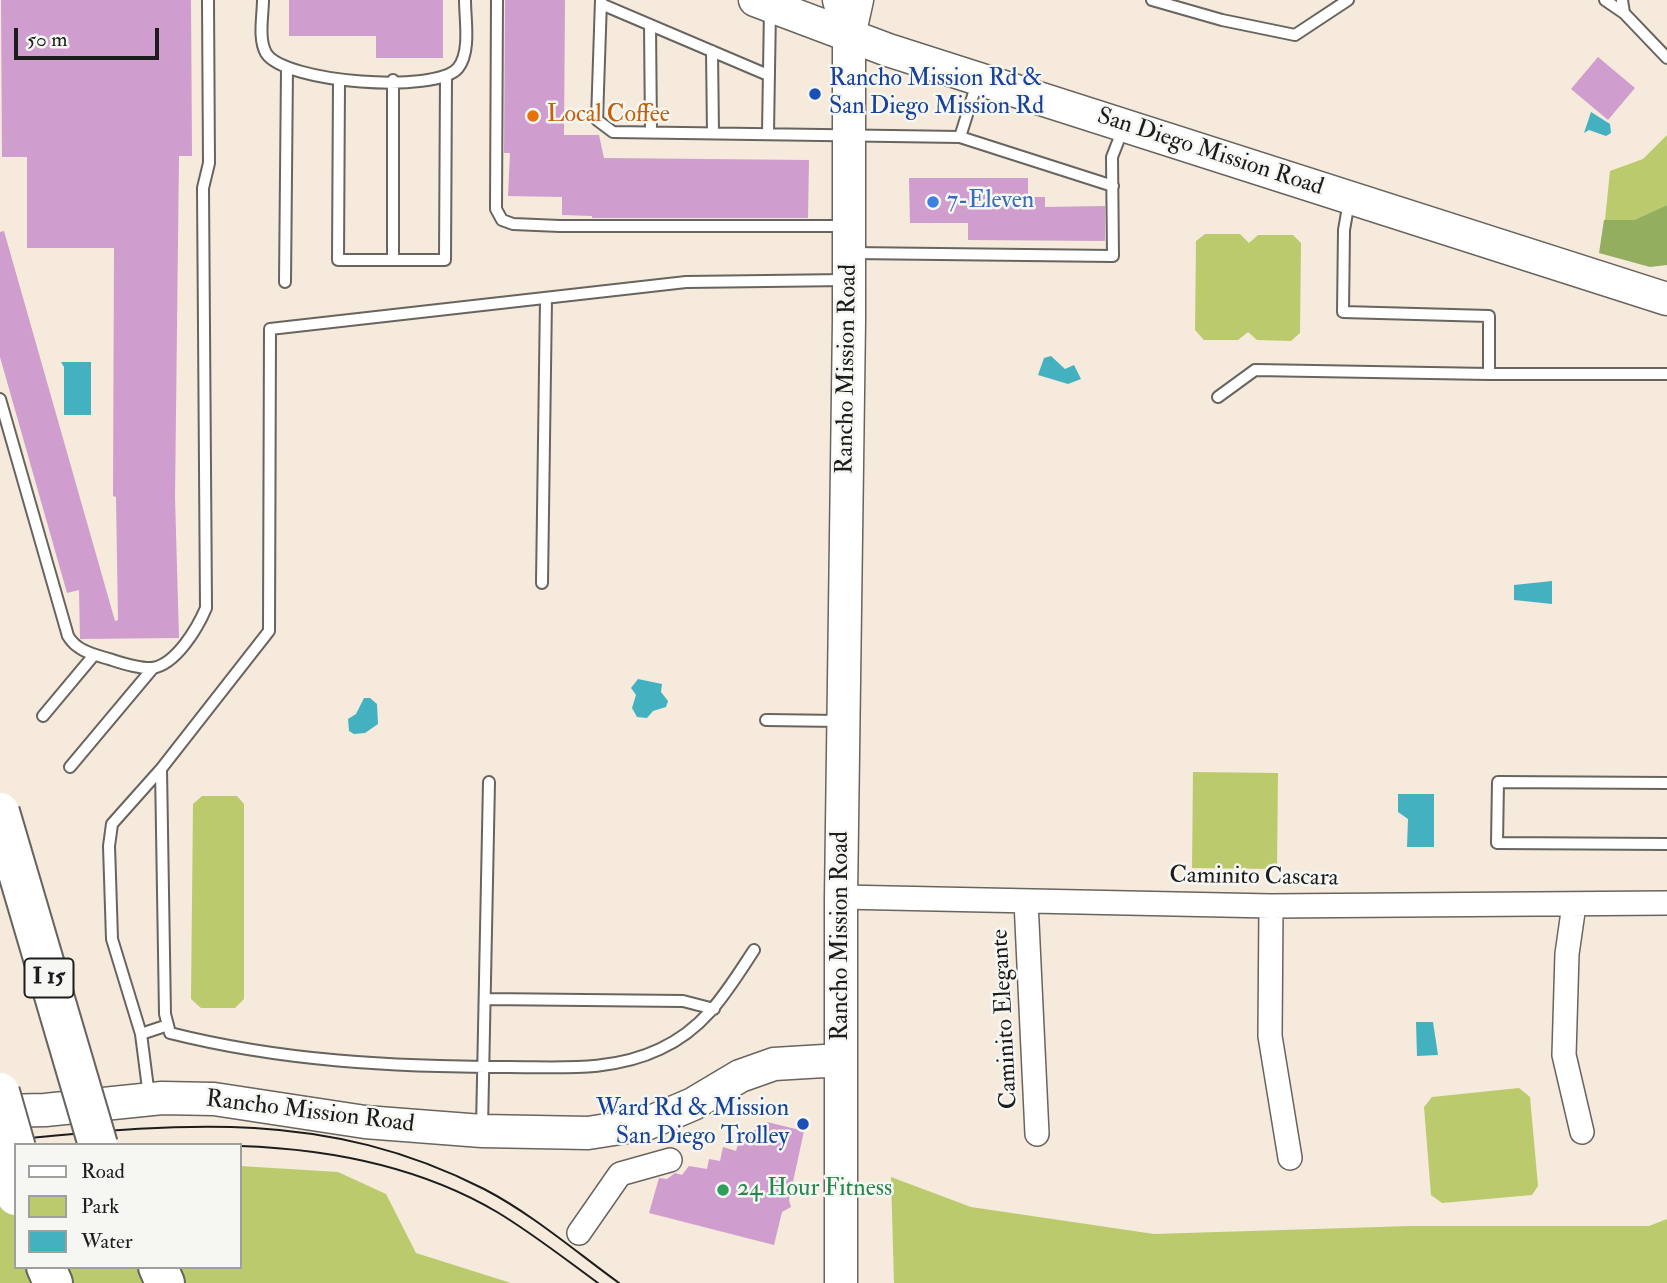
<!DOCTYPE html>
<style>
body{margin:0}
#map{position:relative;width:1667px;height:1283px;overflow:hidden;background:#f5eadb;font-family:"IM FELL Double Pica",serif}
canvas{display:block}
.legend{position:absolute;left:14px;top:1143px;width:228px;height:126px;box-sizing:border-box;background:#f6f6f2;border:2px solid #9f9f9c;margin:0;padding:9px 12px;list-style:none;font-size:21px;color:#1c1c1c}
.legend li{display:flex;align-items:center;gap:14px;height:35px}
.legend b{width:35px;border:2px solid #9f9f9c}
.scale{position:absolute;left:14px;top:28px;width:145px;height:32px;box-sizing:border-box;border:4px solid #1c1c1c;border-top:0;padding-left:9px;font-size:21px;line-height:24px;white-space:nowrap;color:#1c1c1c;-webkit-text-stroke:5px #f6f6f2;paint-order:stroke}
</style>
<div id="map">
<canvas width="1667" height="1283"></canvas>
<ul class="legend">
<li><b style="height:9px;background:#fff"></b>Road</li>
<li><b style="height:19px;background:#bbca6d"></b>Park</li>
<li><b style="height:19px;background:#44b1c1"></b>Water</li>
</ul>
<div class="scale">50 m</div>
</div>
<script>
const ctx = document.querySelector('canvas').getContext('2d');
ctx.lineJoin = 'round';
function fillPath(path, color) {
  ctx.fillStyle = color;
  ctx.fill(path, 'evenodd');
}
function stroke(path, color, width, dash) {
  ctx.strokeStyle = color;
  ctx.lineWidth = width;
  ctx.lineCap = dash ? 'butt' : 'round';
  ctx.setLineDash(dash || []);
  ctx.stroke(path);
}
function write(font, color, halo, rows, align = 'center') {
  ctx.font = font + ' "IM FELL Double Pica",serif';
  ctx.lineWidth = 5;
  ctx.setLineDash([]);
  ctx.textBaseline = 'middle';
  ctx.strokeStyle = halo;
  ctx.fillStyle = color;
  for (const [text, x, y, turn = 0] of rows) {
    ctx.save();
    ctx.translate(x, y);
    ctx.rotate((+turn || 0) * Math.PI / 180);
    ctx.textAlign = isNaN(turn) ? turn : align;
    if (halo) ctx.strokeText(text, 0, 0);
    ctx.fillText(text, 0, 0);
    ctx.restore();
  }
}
fillPath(new Path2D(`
 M1667 135V205L1634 220H1605L1610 171 1643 159Z
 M1205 234H1240L1249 243 1258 235H1293L1301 243 1300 333 1291 341 1257 340 1248 332 1238 340H1204L1195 330 1196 241Z
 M1193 772 1278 773 1277 869 1192 868Z
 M202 796H237L244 804V999L235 1008H201L191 999 193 804Z
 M1519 1088 1530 1097 1538 1186 1532 1195 1442 1203 1431 1195 1424 1107 1432 1097Z
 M240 1166 338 1172 386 1194 416 1253 511 1283H0V1189L16 1188V1267H240Z
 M891 1177 971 1207 1154 1234 1411 1226H1649L1667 1219V1283H894Z`), '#bbca6d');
fillPath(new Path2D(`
 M1667 205V265L1650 267 1599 253 1604 220H1634Z`), '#94ae60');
fillPath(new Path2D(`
 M1591 112 1610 124 1611 133 1606 136 1589 130 1584 133Z
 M1051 356 1065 369 1074 365 1081 379 1068 384 1038 375 1044 358Z
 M61 362H91V415H64V367Z
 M1552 581V604L1514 600V585Z
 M638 679 662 684 661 692 668 701 666 707 653 711 647 718 637 717 632 708 636 695 631 688Z
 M364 698H370L377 704 378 724 365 733 354 734 349 731 348 719 356 714Z
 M1398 794H1434V847H1407L1408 819 1398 812Z
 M1433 1022 1438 1055 1417 1056 1416 1022Z`), '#44b1c1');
fillPath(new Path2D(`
 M1 0H191L192 156H179L175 497 179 638 80 639 79 590 67 593 0 357V232L4 231 115 621 118 620 116 497 113 496 114 248H27V157H2Z
 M289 0H443V58H376V36H289Z
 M505 0H565L564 135H599L604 158 809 160 808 218H592V216L562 215V197L508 196 510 153H504Z
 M1598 57 1635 88 1608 120 1571 89Z
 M909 178H1028V197H1045V207L1105 206V241L968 240V223H910Z
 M767 1122 804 1131 789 1200 791 1207 782 1212 774 1245 649 1213 659 1178 667 1179 675 1173 682 1175 689 1166 707 1169 709 1159 720 1161 723 1147 736 1151 741 1135 746 1136Z`), '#cf9dce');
const lane = new Path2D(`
 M263 0C263 15 258 39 266 53 284 83 437 94 458 68 471 52 465 20 465 0
 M497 0 496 209 502 220 513 224 560 226H847
 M601 0 597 120 613 132 960 137
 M1152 0 1222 20 1295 35 1348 0
 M1605 0 1624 13
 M1622 0 1624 13 1667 58
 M601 4 768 75
 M650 25 651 132
 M712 51 713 133
 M339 80 338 260H445L446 77
 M977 83 960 137 1113 186
 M768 133 770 9
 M852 253 1113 256 1112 157 1123 129
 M393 260V80
 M285 282 287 68
 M1489 374H1667
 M1218 397 1255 370 1489 374V316L1343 312 1344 230 1349 201
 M0 399 68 636C77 651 92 654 109 659 122 663 139 669 152 668 176 665 198 627 206 608L203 188 209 163 208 0
 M542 583 546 299
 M43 716 94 655
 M766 720 840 721
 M70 767 153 668
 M1667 783 1498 782 1497 843 1667 844
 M754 950C727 991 706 1028 660 1049 612 1072 560 1067 509 1067 394 1067 281 1061 170 1033L165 1014 161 769 269 631 270 329 686 282 847 280
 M486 999 683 1001 714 1009
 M141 1034 168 1025
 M149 1096 141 1034 112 939 109 846 112 824 161 769
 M482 1128 489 782`);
const street = new Path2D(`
 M841 897 1271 906 1667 903
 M1026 901 1037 1134
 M1574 905 1567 954 1564 1055 1582 1132
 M1271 906 1270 1036 1290 1158
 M579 1233 620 1174 670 1160`);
const secondary = new Path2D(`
 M755 0 888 50 1667 299
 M839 0 849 36 857 0
 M0 1111 45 1110 162 1098 214 1099 365 1122 482 1131 588 1133 646 1124 693 1104 740 1076 774 1064 841 1060
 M841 1283V897L849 321V36`);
const highway = new Path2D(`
 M46 1267 53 1283
 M158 1267 165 1283`);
stroke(lane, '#68645f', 14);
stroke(street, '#68645f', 26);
stroke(secondary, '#68645f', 35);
stroke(highway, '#68645f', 42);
stroke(lane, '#fff', 10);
stroke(street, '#fff', 23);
stroke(secondary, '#fff', 32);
stroke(highway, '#fff', 38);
stroke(new Path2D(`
 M0 1141C174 1124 321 1106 484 1189 532 1214 575 1251 619 1283
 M240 1146C330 1149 419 1166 497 1212 532 1233 565 1259 598 1283
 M0 1166 16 1164`), '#1c1c1c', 2);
const highwayBridge = new Path2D(`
 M0 812 98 1145
 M0 1092 16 1148
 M0 1159 16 1196`);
stroke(highwayBridge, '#68645f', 42, []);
stroke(highwayBridge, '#fff', 38);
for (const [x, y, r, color] of [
 [815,94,7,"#1a4fb4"],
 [533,116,7,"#e8710a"],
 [933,202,7,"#3f7fe0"],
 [803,1124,7,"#1a4fb4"],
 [723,1190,7,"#2e9e5b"]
]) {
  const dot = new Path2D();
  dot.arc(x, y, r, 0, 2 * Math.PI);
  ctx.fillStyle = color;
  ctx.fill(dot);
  stroke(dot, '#f6f6f2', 2.5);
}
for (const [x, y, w] of [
 [49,978,49]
]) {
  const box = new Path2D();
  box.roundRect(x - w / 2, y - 19.5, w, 39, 5);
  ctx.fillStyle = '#f6f6f2';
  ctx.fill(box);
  stroke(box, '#1c1c1c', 2);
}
write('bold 23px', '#1c1c1c', null, [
 ["I 15",49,978]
]);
write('24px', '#164399', '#f6f6f2', [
 ["Rancho Mission Rd &",829,80],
 ["San Diego Mission Rd",829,108],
 ["Ward Rd & Mission",789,1110,"right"],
 ["San Diego Trolley",789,1138,"right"]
], 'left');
write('24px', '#c56008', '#f6f6f2', [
 ["Local Coffee",547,116]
], 'left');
write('24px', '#1c1c1c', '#f6f6f2', [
 ["San Diego Mission Road",1210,153,18],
 ["Rancho Mission Road",848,369,-89],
 ["Caminito Cascara",1254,878,1],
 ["Rancho Mission Road",842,936,-90],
 ["Caminito Elegante",1006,1019,-93],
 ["Rancho Mission Road",310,1113,7]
]);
write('24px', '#366cbe', '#f6f6f2', [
 ["7-Eleven",947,202]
], 'left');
write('24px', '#27864d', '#f6f6f2', [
 ["24 Hour Fitness",737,1190]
], 'left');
</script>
